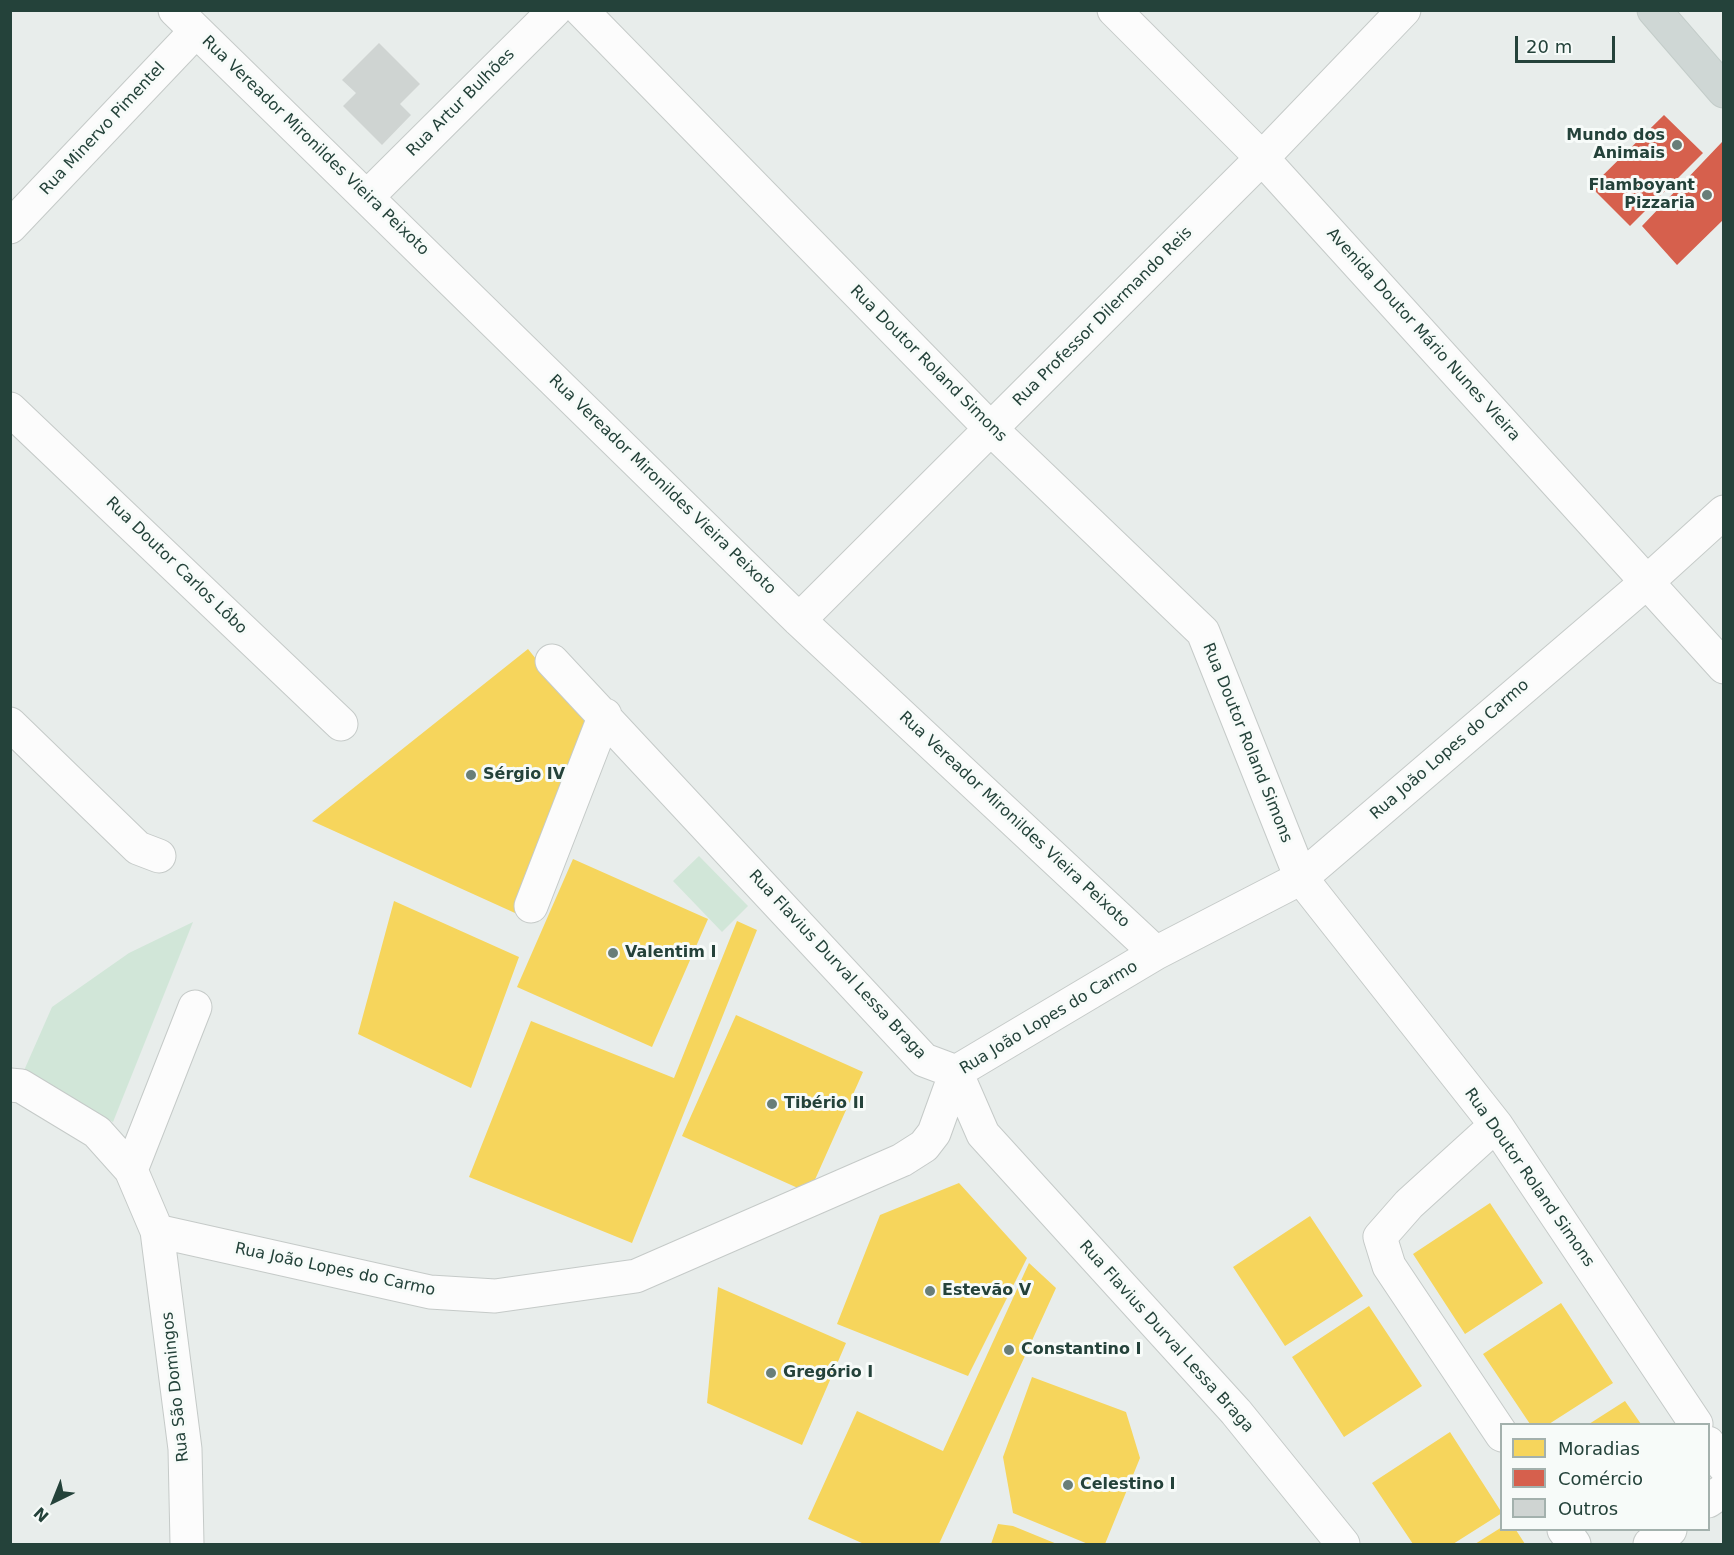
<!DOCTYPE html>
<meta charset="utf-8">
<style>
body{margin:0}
#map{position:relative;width:1734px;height:1555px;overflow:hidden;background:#e8edeb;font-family:"DejaVu Sans",sans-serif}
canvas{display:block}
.frame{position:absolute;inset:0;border:12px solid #24423a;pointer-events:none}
.legend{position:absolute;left:1500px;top:1423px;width:210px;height:108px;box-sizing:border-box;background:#f7fbf9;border:2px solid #a3b1ad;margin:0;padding:8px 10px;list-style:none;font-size:18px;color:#24423a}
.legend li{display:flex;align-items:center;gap:12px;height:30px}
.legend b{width:30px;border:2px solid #a3b1ad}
.north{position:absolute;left:24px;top:1471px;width:60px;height:60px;-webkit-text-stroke:4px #f7fbf9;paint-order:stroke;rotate:223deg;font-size:16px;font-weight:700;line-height:24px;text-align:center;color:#24423a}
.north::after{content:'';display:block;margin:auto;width:21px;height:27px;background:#24423a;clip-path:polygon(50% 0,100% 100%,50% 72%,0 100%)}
.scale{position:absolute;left:1515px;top:36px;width:100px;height:27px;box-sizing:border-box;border:3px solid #24423a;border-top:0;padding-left:8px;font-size:18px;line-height:21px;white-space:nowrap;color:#24423a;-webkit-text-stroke:4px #f7fbf9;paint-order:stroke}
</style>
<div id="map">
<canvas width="1734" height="1555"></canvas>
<div class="frame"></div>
<ul class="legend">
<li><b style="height:16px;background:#f6d55c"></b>Moradias</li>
<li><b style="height:16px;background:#d6604d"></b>Comércio</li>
<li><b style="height:16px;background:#cfd4d2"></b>Outros</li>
</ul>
<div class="north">N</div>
<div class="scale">20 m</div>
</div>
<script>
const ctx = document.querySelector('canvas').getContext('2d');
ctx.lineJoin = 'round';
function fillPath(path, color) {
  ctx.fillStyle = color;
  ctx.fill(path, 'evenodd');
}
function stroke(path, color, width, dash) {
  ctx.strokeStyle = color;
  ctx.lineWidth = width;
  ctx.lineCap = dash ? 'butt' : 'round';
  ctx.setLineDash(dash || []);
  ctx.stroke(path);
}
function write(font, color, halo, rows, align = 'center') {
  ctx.font = font + ' "DejaVu Sans",sans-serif';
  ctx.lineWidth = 6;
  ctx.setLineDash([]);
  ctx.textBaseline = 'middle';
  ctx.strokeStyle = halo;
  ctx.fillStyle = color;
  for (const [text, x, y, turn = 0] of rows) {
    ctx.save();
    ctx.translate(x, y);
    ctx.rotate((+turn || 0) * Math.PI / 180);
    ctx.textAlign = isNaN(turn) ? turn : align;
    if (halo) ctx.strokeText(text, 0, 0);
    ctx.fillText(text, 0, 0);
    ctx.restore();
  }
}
fillPath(new Path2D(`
 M699 856 748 906 722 932 673 881Z
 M193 922 113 1122 22 1075 52 1007 129 953Z`), '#d1e6d8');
fillPath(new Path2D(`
 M528 649 592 729 515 913 312 821Z
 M573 859 708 919 652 1047 517 987Z
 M394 901 519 957 471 1088 358 1034Z
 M737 921 757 930 632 1243 469 1177 531 1021 674 1078Z
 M736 1015 863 1072 809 1193 682 1136Z
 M959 1183 1027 1258 968 1376 837 1324 880 1215Z
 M1490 1203 1543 1283 1465 1334 1413 1254Z
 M1310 1216 1363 1296 1285 1346 1233 1267Z
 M1029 1263 1056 1288 939 1544H864L808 1519 857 1411 943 1451Z
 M718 1287 846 1343 802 1445 707 1403Z
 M1561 1303 1613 1383 1549 1424H1530L1483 1354Z
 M1369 1306 1422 1386 1344 1437 1292 1357Z
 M1032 1377 1126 1412 1140 1458 1105 1544H1088L1013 1513 1003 1457Z
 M1625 1401 1641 1424H1589Z
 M1450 1432 1502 1513 1453 1544H1413L1372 1483Z
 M998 1524 1013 1526 1057 1544H991Z
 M1502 1527V1530H1516L1525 1544H1475Z`), '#f6d55c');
fillPath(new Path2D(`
 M1664 115 1703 153 1630 226 1591 187Z
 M1722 142 1724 219 1677 265 1642 226Z`), '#d6604d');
fillPath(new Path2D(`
 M379 43 420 84 400 104 411 115 382 145 343 106 356 93 342 80Z`), '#cfd4d2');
const minor = new Path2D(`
 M175 10 799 620 1156 953
 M581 10 991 429 1203 632 1301 878 1496 1125 1696 1424
 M1114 10 1262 158 1724 667
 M368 196 555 10
 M10 227 196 31
 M10 409 341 724
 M799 620 1262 158 1404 10
 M552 661 924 1060 956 1072 983 1134 1236 1412 1343 1544
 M10 724 138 848 159 856
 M531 906 605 715
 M10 1085 21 1086 97 1132 131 1170 157 1231 185 1449 187 1544
 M1496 1125 1409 1204 1380 1237 1389 1266 1502 1435
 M131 1170 195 1007
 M157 1231 430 1292 495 1296 636 1276 902 1160 924 1146 934 1133 956 1072 1156 953 1301 878 1648 581 1724 512
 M1708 1443 1724 1466
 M1708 1501 1724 1490
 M1564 1530 1574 1544
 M1650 1544 1670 1530`);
const primary = new Path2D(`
 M1654 10 1724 91`);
stroke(minor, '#c5cac8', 35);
stroke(primary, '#c3ccc9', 35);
stroke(minor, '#fcfcfc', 33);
stroke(primary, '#cfd7d5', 33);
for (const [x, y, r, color] of [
 [1677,145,6,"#697e78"],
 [1707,195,6,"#697e78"],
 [471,775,6,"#697e78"],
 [613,953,6,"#697e78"],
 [772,1104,6,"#697e78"],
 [930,1291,6,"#697e78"],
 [1009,1350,6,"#697e78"],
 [771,1373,6,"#697e78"],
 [1068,1485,6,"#697e78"]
]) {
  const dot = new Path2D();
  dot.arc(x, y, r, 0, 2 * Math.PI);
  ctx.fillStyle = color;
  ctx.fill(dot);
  stroke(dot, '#f7fbf9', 2);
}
write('16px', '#24423a', '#f7fbf9', [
 ["Rua Artur Bulhões",461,103,-45],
 ["Rua Minervo Pimentel",103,129,-47],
 ["Rua Vereador Mironildes Vieira Peixoto",315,146,44],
 ["Rua Professor Dilermando Reis",1103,317,-45],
 ["Avenida Doutor Mário Nunes Vieira",1423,335,48],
 ["Rua Doutor Roland Simons",928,364,45],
 ["Rua Vereador Mironildes Vieira Peixoto",662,485,44],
 ["Rua Doutor Carlos Lôbo",176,566,44],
 ["Rua Doutor Roland Simons",1247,743,68],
 ["Rua João Lopes do Carmo",1450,750,-41],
 ["Rua Vereador Mironildes Vieira Peixoto",1014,820,43],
 ["Rua Flavius Durval Lessa Braga",837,965,47],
 ["Rua João Lopes do Carmo",1049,1018,-31],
 ["Rua Doutor Roland Simons",1529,1178,55],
 ["Rua João Lopes do Carmo",335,1270,12],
 ["Rua Flavius Durval Lessa Braga",1166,1337,48],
 ["Rua São Domingos",176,1387,-96]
]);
write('bold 16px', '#24423a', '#f7fbf9', [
 ["Mundo dos",1665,136,"right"],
 ["Animais",1665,154,"right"],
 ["Flamboyant",1695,186,"right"],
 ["Pizzaria",1695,204,"right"],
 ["Sérgio IV",483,775],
 ["Valentim I",625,953],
 ["Tibério II",784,1104],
 ["Estevão V",942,1291],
 ["Constantino I",1021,1350],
 ["Gregório I",783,1373],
 ["Celestino I",1080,1485]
], 'left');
</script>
